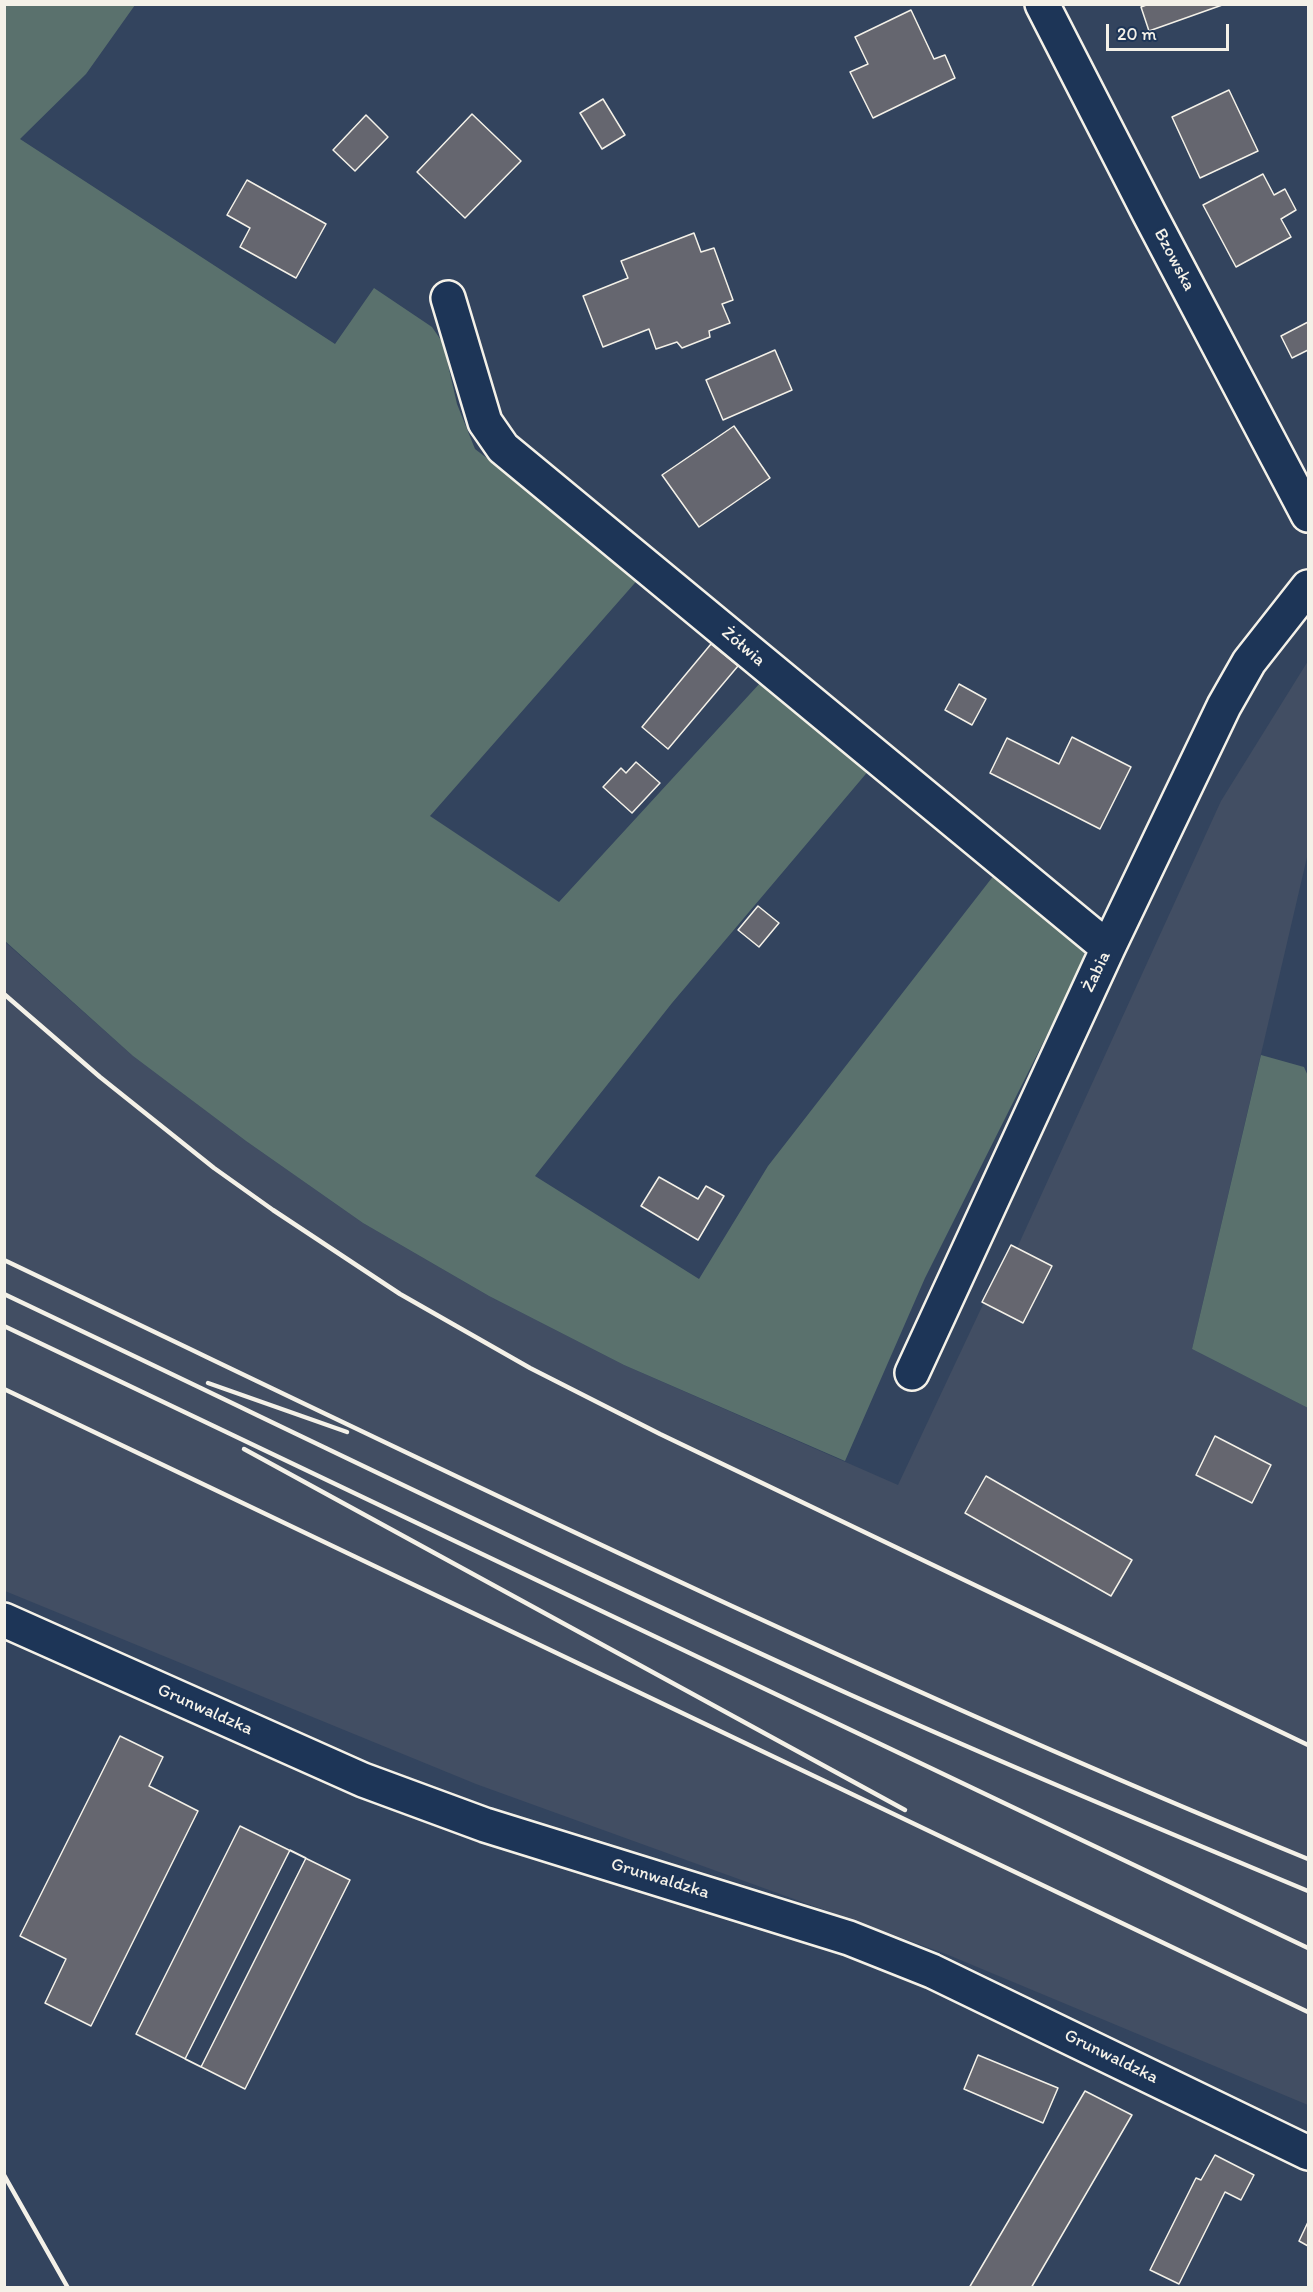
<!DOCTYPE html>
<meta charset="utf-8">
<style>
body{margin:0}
#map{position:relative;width:1313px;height:2292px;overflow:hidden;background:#33445e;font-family:Itim,sans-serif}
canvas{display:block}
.frame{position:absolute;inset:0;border:6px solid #f4f1e8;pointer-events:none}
.scale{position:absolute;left:1106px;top:24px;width:123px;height:27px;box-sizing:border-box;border:3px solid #f4f1e8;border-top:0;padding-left:8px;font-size:18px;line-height:21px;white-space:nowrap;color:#f4f1e8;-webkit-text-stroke:4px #1d3557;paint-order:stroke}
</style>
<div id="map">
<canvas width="1313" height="2292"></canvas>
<div class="frame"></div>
<div class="scale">20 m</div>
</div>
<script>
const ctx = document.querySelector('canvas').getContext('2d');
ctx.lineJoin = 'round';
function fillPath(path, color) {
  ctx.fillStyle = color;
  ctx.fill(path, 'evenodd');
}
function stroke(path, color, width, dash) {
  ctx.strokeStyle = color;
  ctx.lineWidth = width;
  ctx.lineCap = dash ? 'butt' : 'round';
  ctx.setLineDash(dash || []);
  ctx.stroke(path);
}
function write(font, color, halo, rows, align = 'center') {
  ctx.font = font + ' Itim,sans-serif';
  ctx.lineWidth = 5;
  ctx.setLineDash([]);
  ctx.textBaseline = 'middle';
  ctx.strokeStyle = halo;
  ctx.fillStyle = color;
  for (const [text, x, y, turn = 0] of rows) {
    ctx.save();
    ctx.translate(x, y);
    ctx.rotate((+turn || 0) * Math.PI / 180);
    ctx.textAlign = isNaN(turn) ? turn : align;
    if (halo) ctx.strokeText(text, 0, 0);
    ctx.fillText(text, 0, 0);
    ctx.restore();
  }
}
fillPath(new Path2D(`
 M1308 661V853L1192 1349 1308 1408V2105L946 1954 476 1784 5 1591 4 941 133 1056 246 1141 363 1223 489 1296 624 1365 898 1485 1011 1245 1017 1248 1221 801Z`), '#424e63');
fillPath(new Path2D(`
 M4 5H135L86 74 20 139 335 344 374 288 432 327 443 343 457 404 475 449 641 576 430 816 559 902 761 682 870 769 672 1003 535 1176 699 1279 768 1166 998 870 1085 944 1083 963 925 1278 845 1461 624 1365 489 1296 363 1223 246 1141 133 1056 5 941Z
 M1261 1055 1304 1067 1308 1076V1408L1192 1349Z`), '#5a716d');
const building = new Path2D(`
 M1149 4H1225L1149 31 1141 7Z
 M911 10 934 59 945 55 955 78 873 118 850 72 868 64 855 37Z
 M1229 90 1258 151 1200 178 1172 117Z
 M603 99 625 135 602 149 580 113Z
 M472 114 521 161 465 218 417 172Z
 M366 115 388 137 355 171 333 150Z
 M1263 174 1274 195 1285 189 1296 210 1281 219 1291 237 1236 267 1203 205Z
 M247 180 326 224 296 278 240 247 250 228 227 215Z
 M694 233 701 252 714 248 733 300 722 304 730 323 709 331 710 337 682 348 677 342 656 349 649 329 603 347 583 296 628 278 621 261Z
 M1308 322V350L1292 358 1281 336Z
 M775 350 792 390 723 420 706 380Z
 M734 426 770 478 699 527 662 475Z
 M711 644 738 666 668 749 642 727Z
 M959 684 986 699 972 725 945 710Z
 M1072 737 1131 767 1100 829 990 773 1007 738 1059 764Z
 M636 762 660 783 632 813 603 787 621 768 626 773Z
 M758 906 779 923 759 947 738 930Z
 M659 1177 698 1199 706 1186 724 1196 698 1240 641 1206Z
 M1011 1245 1052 1266 1023 1323 982 1302Z
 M1215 1436 1271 1465 1252 1503 1196 1475Z
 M986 1476 1132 1560 1111 1596 965 1513Z
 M120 1736 163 1757 149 1786 198 1811 91 2026 45 2003 66 1959 20 1936Z
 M240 1826 350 1880 245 2089 136 2034Z
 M290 1850 306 1858 201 2067 185 2059Z
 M978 2055 1058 2088 1043 2123 964 2089Z
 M1085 2091 1132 2115 1031 2288H969Z
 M1215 2155 1254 2175 1241 2200 1225 2192 1179 2284 1150 2270 1196 2178 1201 2180Z
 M1308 2222V2246L1299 2241Z`);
fillPath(building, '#65666f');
stroke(building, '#f4f1e8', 1.5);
const minor = new Path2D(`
 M1042 4 1149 213 1308 515
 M448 298 485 422 503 448 1108 948
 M912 1373 1108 948 1224 706 1249 662 1308 587
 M4 1620 363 1780 485 1825 849 1938 932 1971 1308 2153`);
stroke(minor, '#f4f1e8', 38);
stroke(minor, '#1d3557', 33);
stroke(new Path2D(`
 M4 994 100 1077 214 1168 273 1210 400 1294 530 1368 660 1434 1308 1745
 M4 1260C436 1466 866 1678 1308 1859
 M4 1294C286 1428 567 1566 851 1695 1002 1763 1155 1827 1308 1891
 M4 1326 1308 1948
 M208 1383 347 1432
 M4 1389 1308 2012
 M244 1449 905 1810
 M4 2175 68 2288`), '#f4f1e8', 4.5);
write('18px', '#f4f1e8', '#1d3557', [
 ["Bzowska",1174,260,62],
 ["Żółwia",743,647,40],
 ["Żabia",1097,972,-65],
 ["Grunwaldzka",205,1710,24],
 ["Grunwaldzka",660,1879,17],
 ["Grunwaldzka",1111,2057,26]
]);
</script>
